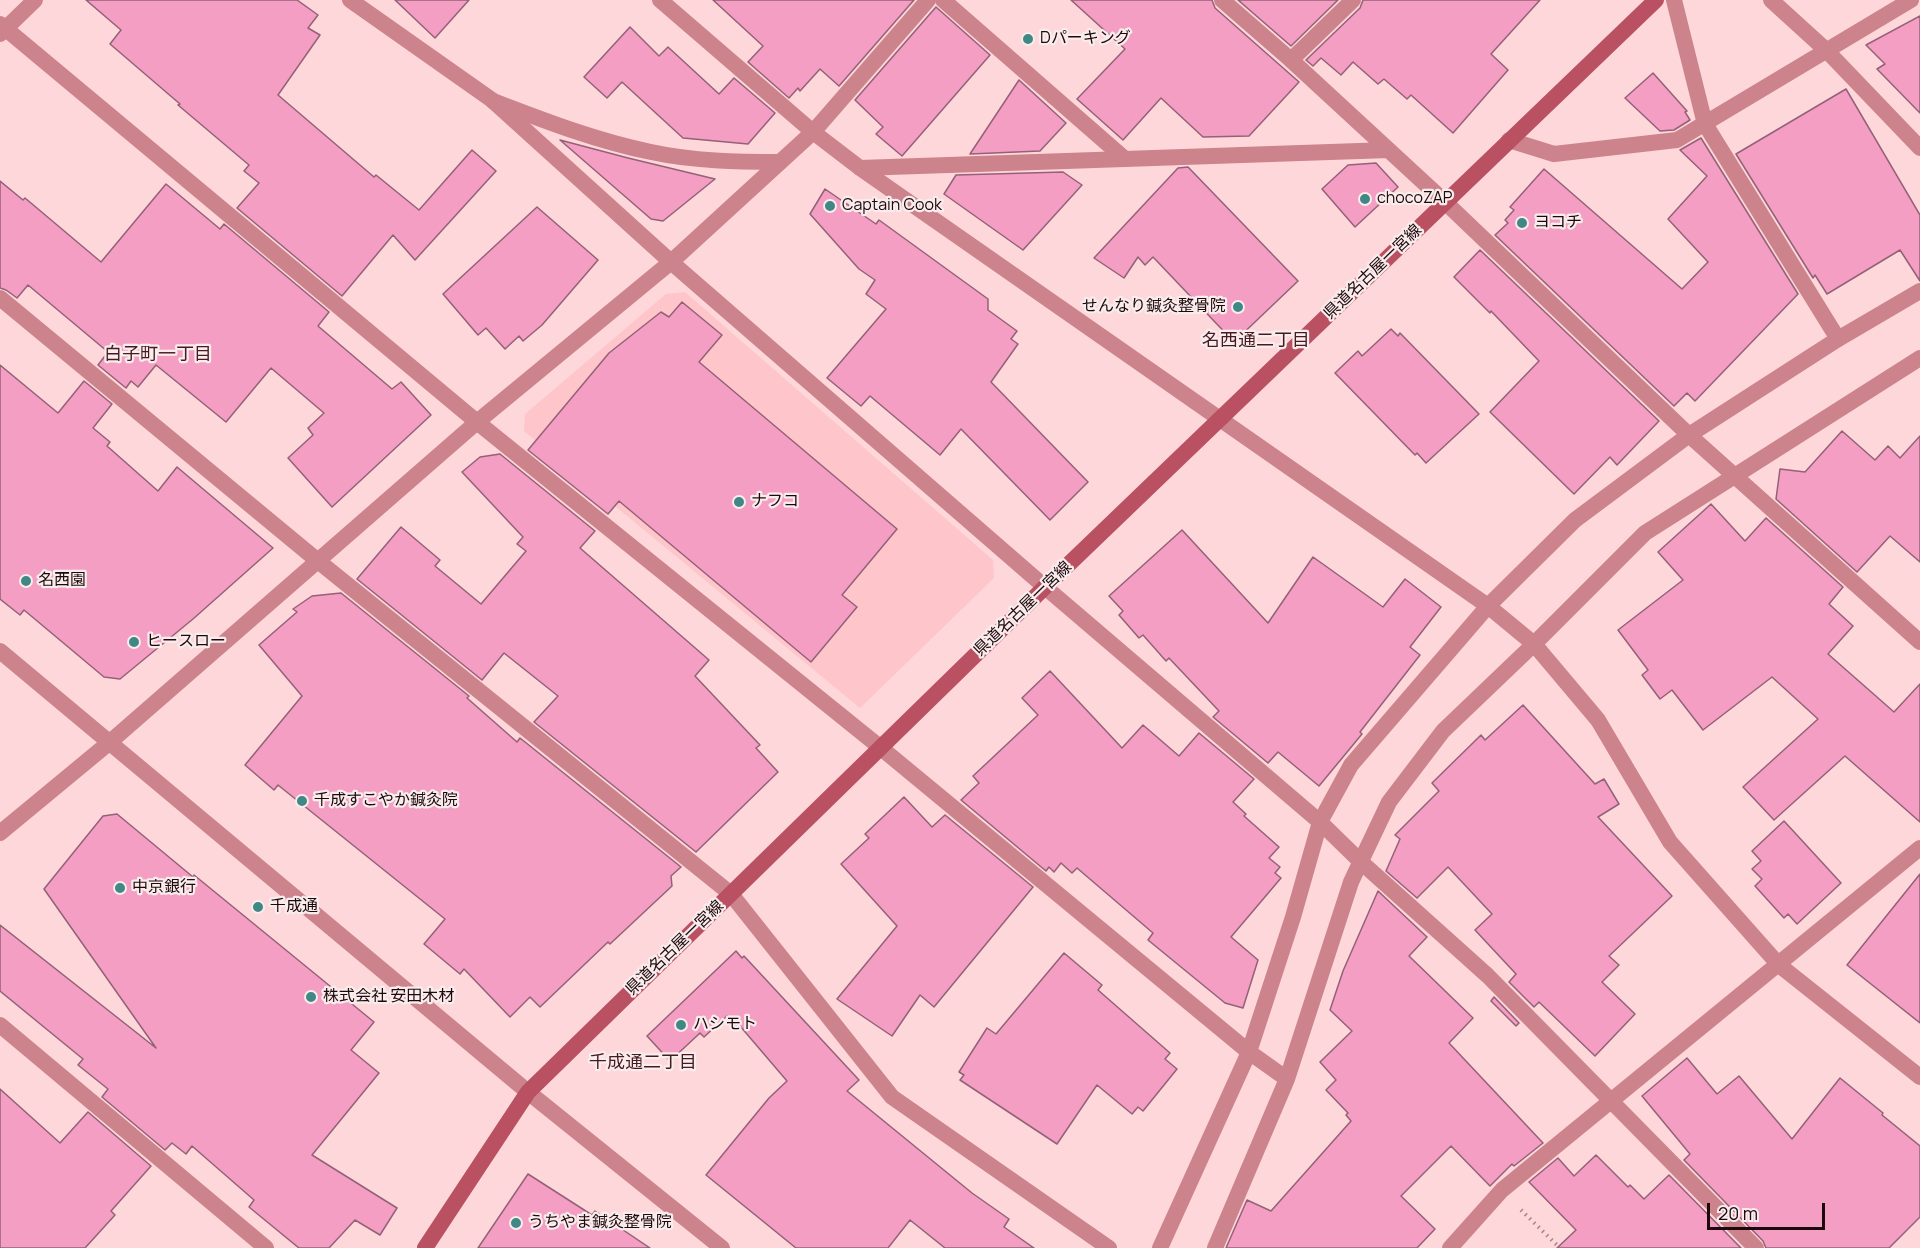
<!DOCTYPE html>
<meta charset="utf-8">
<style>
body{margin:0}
#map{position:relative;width:1920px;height:1248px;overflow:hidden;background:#fdd7da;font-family:Manrope,sans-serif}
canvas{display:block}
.scale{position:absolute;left:1707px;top:1203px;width:118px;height:27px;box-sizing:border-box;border:3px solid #1d090c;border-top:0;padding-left:8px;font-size:18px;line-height:21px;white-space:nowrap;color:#1d090c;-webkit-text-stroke:4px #f9ecec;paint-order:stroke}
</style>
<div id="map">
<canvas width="1920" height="1248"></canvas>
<div class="scale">20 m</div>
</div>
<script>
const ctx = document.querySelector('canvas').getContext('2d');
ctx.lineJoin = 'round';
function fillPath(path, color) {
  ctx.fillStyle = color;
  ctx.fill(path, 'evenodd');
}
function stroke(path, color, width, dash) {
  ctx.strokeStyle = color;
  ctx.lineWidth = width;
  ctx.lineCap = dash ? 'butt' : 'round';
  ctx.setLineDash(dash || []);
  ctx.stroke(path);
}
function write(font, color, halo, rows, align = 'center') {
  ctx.font = font + ' Manrope,"Noto Sans JP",sans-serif';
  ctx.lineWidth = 4.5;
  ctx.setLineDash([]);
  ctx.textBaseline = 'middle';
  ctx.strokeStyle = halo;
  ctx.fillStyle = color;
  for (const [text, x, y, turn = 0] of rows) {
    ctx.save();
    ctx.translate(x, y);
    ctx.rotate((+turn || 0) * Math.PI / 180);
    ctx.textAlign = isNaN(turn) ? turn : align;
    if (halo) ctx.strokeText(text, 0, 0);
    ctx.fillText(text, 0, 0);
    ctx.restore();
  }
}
fillPath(new Path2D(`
 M685 292 993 560 994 578 860 708 524 431 525 414 666 294Z`), '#fec5ca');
const building = new Path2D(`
 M86 0H297L318 15 308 28 320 35 278 95 374 177 376 175 419 210 472 150 496 171 415 260 393 235 342 296 237 208 259 183 244 171 249 165 178 105 180 104 110 44 121 30Z
 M395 0H469L435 38Z
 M713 0H914L839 86 820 69 800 91 798 88 789 98 748 62 763 46Z
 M1071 0H1212L1215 8 1299 82 1249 136 1203 137 1161 98 1123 140 1077 99 1125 49Z
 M1238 0H1338L1291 46Z
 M1363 0H1540L1491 54 1508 70 1453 133 1411 95 1407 99 1384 79 1378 84 1353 62 1341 75 1321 58 1313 66 1306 60 1360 8Z
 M936 7 990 55 902 156 876 134 883 127 855 100Z
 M1920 16V113L1877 69 1885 64 1866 45Z
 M630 27 659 56 668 47 719 94 734 78 775 113 748 144 683 138 622 82 607 98 584 77Z
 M1653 73 1687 111 1685 112 1690 120 1674 130 1660 131 1625 98Z
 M1019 80 1066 123 1040 151 970 154Z
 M1846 89 1920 215V281L1900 250 1827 294 1815 275 1813 278 1736 154Z
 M1701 138 1798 294 1695 401 1687 393 1674 406 1495 235 1508 223 1505 220 1514 210 1510 207 1544 169 1682 289 1708 262 1668 219 1707 176 1680 150Z
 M560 140 628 158 715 179 663 221 651 219Z
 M1376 163 1398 187 1355 227 1322 189 1348 165Z
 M1188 167 1298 281 1234 342 1153 257 1145 265 1138 257 1124 278 1094 258 1178 168Z
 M1063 172 1082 185 1023 250 944 194 956 175Z
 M0 181 23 200 25 198 101 262 166 184 220 229 224 224 329 312 318 326 392 389 401 382 431 415 332 507 288 458 313 435 308 428 324 413 271 368 226 422 156 365 138 387 131 381 126 388 98 365 108 352 28 285 17 298 6 290 0 288Z
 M825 189 876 224 879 220 988 299V310L1017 331 1011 339 1018 344 991 382 1088 482 1050 520 961 429 940 455 870 396 861 406 827 378 886 309 866 294 875 280 859 269 810 214Z
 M537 207 598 260 542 325 523 341 519 336 505 349 486 328 478 335 443 294Z
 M1480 250 1659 421 1617 465 1610 457 1574 494 1490 412 1539 361 1491 311 1490 313 1454 277Z
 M682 302 722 335 699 362 897 529 842 595 857 607 811 662 619 501 608 514 528 450 609 353 661 312 669 317Z
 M1391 329 1398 336 1400 333 1479 414 1426 463 1417 453 1415 455 1335 373 1358 351 1362 356Z
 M0 365 58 413 84 381 112 404 93 428 110 442 107 446 158 491 177 467 273 548 193 619 120 679 104 677 24 610 20 615 0 599Z
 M1842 431 1875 460 1888 446 1900 458 1920 436V562L1890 536 1857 572 1776 499 1780 469 1805 472Z
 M500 454 595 531 580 548 709 660 695 676 760 745 756 748 778 772 696 852 534 722 558 696 504 653 482 680 357 579 401 527 440 560 435 566 481 604 526 551 517 544 523 537 462 472 480 457Z
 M1711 504 1745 541 1766 518 1843 587 1829 604 1853 626 1828 654 1894 712 1920 684V822L1845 756 1774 820 1743 787 1818 719 1772 677 1703 730 1672 690 1660 699 1642 675 1648 670 1618 630 1683 580 1658 552Z
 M1182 530 1268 623 1313 557 1383 607 1405 579 1441 607 1410 647 1420 655 1360 732 1362 734 1319 786 1278 752 1268 763 1213 717 1219 711 1169 658 1166 661 1143 635 1139 638 1119 615 1123 611 1109 596Z
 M341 593 469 696 467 698 517 742 520 738 681 867 671 876 672 886 610 944 608 942 540 1007 530 997 510 1017 464 969 460 974 424 944 445 919 278 785 274 790 245 765 302 696 259 645 297 612 293 609 312 596Z
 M1050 671 1122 748 1143 725 1179 756 1199 733 1254 779 1233 802 1246 814 1244 816 1279 847 1269 858 1280 867 1275 873 1281 878 1231 937 1258 960 1243 1008 1225 1003 1148 940 1153 933 1077 868 1072 873 1061 863 1054 872 1049 867 1046 871 961 800 979 783 973 776 1038 715 1022 698Z
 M1523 705 1595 784 1604 779 1619 804 1598 817 1672 896 1609 956 1619 965 1602 982 1635 1014 1595 1056 1539 1002 1534 1007 1509 982 1516 974 1475 930 1492 914 1448 867 1417 898 1386 871 1400 839 1395 835 1439 791 1432 783 1481 735 1485 740Z
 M904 797 932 827 945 815 1033 887 934 1007 920 995 892 1036 837 999 897 926 841 864 869 838 865 834Z
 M117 814 193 877 194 875 374 1022 351 1050 379 1073 312 1155 397 1208 380 1235 355 1220 329 1248H299L249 1207 254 1200 192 1146 186 1154 172 1143 165 1150 102 1097 108 1089 78 1065 83 1059 0 991V925L156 1048 44 889 103 816Z
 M1784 821 1841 883 1797 924 1788 914 1784 918 1755 886 1762 879 1752 869 1761 861 1752 851Z
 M1920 874V1023L1847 965Z
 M1378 891 1427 937 1409 956 1473 1018 1449 1043 1543 1143 1514 1166 1512 1164 1490 1186 1451 1146 1401 1196 1435 1229 1417 1248H1226L1247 1200 1271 1211 1351 1121 1346 1115 1348 1113 1326 1090 1336 1080 1320 1062 1352 1031 1330 1010 1343 971Z
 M736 951 742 958 744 956 859 1080 847 1091 972 1193 1009 1219 1004 1227 1034 1248H945L910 1220 888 1248H796L706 1175 769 1098 787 1081 740 1026 738 1028 727 1016 704 1037 700 1033 670 1061 647 1036Z
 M1064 953 1102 985 1098 990 1170 1053 1165 1059 1177 1069 1143 1111 1138 1107 1132 1114 1097 1085 1057 1144 960 1080 964 1075 959 1072 987 1028 996 1034Z
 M1494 997 1519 1023 1516 1026 1491 1001Z
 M1687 1058 1717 1094 1739 1076 1792 1139 1840 1078 1883 1113 1882 1115 1920 1146V1217L1889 1248H1766L1763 1241 1684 1160 1690 1154 1642 1096Z
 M0 1089 60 1143 88 1112 151 1166 111 1211 115 1215 85 1248H0Z
 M1596 1155 1628 1187 1630 1185 1644 1199 1669 1175 1741 1248H1557L1576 1230 1529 1182 1558 1158 1574 1176Z
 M528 1174 592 1215 595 1211 650 1248H478Z`);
fillPath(building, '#f49ec3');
stroke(building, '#946177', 1.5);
stroke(new Path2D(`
 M1521 1210 1560 1248`), '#a48588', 4, [1.5, 4.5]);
stroke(new Path2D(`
 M943 0 1125 159
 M1674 0 1705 124 1838 339
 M1291 60 1353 0
 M493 101C545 121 597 141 651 152 693 161 737 162 780 162
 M1361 862 1488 976 1756 1248
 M1450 1248 1502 1190 1920 848`), '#cc838b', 16);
stroke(new Path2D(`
 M350 0 492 100 671 262 1045 587 1320 822 1361 862
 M1222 0 1291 60 1445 202 1689 435 1920 642
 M1771 0 1827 51 1920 148
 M0 24 477 422 881 748 1249 1052 1287 1079
 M0 34 35 0
 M813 132 928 0
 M1509 140 1554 154 1677 140 1911 0
 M860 168 1389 150
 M0 298 318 561 731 894 892 1097 1109 1248
 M0 1025 266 1248
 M1160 1248 1249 1052 1293 917 1320 822 1351 765 1488 606 1575 520 1689 435 1838 339 1920 291
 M1215 1248 1287 1079 1351 882 1389 802 1443 731 1534 644 1645 533 1920 358`), '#cc838b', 16);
stroke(new Path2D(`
 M660 0 813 132 860 168 1488 606 1534 644 1598 720 1670 842 1779 965 1920 1077
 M0 651 528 1092 722 1248
 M0 833 110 742 477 422 671 262 813 132`), '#cc838b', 16);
stroke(new Path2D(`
 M425 1248 528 1092 1045 587 1656 0`), '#ba5162', 16);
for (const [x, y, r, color] of [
 [1028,39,6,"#408886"],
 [1365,199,6,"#408886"],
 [830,206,6,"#408886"],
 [1522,223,6,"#408886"],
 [1238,307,6,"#408886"],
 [739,502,6,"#408886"],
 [26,581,6,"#408886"],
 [134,642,6,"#408886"],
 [302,801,6,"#408886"],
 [120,888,6,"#408886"],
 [258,907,6,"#408886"],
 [311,997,6,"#408886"],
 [681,1025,6,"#408886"],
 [516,1223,6,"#408886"]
]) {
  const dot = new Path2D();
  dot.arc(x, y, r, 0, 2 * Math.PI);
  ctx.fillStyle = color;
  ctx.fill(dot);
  stroke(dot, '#f9ecec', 2);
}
write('16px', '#1d090c', '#f9ecec', [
 ["Dパーキング",1040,39],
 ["chocoZAP",1377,199],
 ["Captain Cook",842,206],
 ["ヨコチ",1534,223],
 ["せんなり鍼灸整骨院",1226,307,"right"],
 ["ナフコ",751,502],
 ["名西園",38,581],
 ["ヒースロー",146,642],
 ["千成すこやか鍼灸院",314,801],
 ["中京銀行",132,888],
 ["千成通",270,907],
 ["株式会社 安田木材",323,997],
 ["ハシモト",693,1025],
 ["うちやま鍼灸整骨院",528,1223]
], 'left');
write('16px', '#1d090c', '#f9ecec', [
 ["県道名古屋一宮線",1373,272,-44],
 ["県道名古屋一宮線",1023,609,-44],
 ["県道名古屋一宮線",675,948,-44]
]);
write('18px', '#471921', '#f9ecec', [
 ["名西通二丁目",1256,341],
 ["白子町一丁目",158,355],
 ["千成通二丁目",643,1063]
]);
</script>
